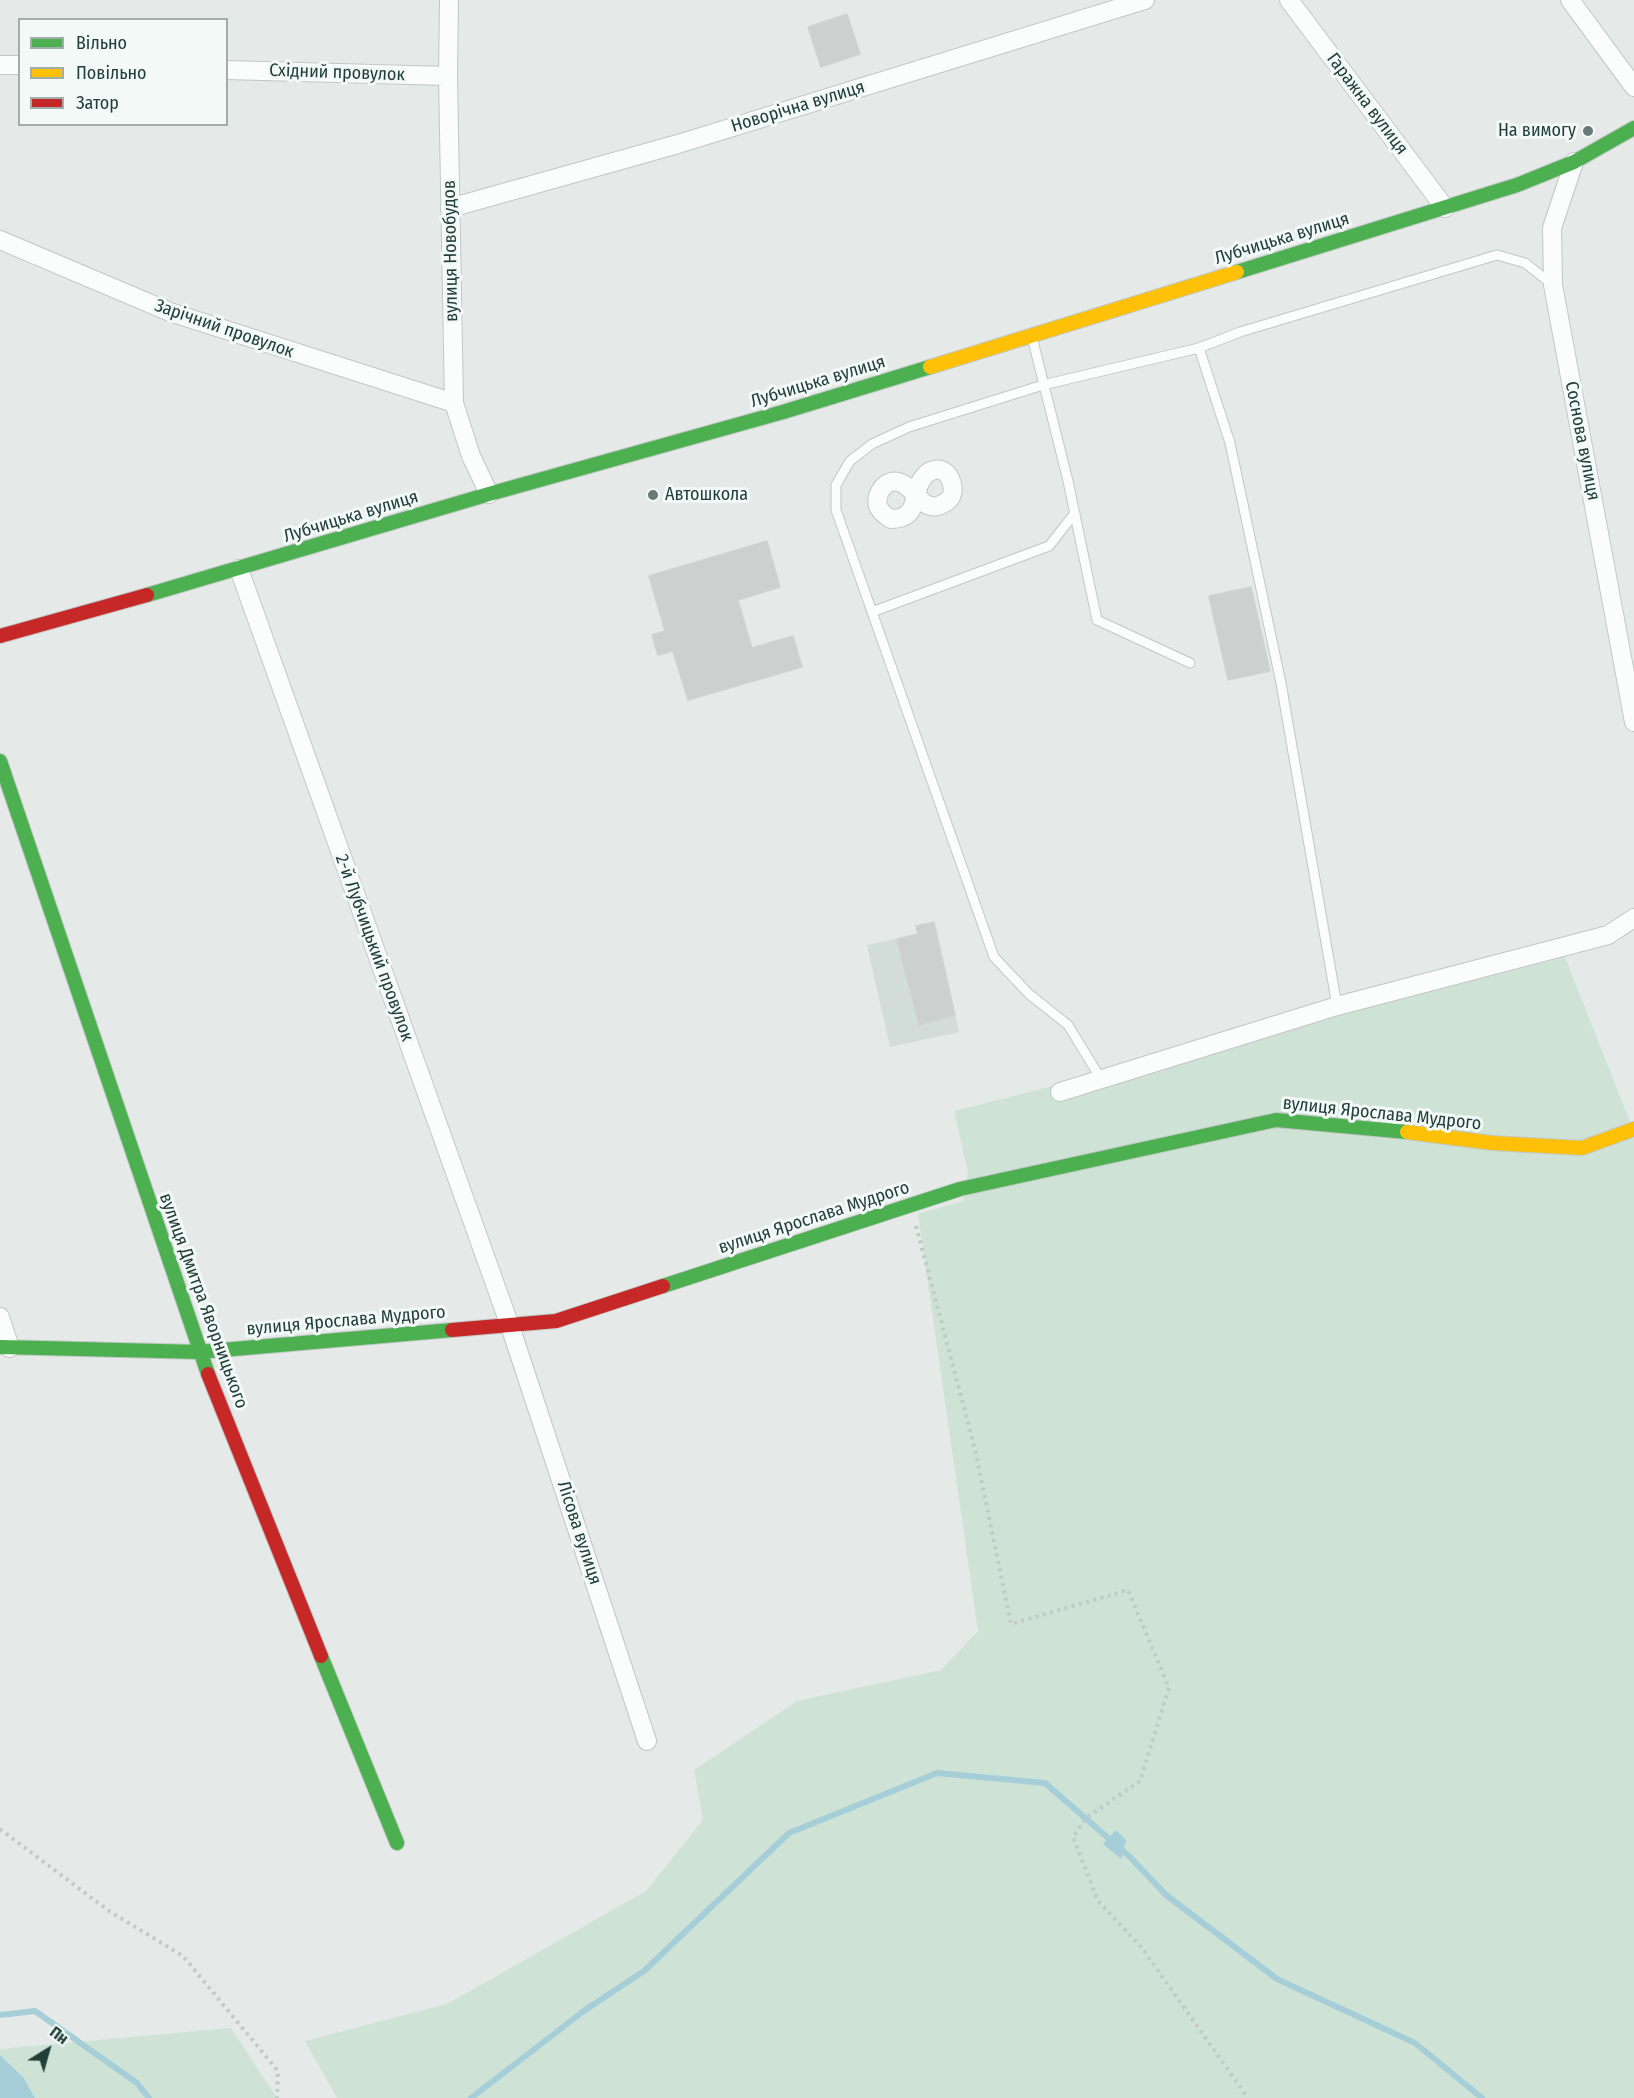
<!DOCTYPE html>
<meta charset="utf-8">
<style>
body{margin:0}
#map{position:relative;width:1634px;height:2098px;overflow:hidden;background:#e5eae8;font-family:"Fira Sans Condensed",sans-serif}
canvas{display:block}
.legend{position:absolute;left:18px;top:18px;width:210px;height:108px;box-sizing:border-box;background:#f3f9f6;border:2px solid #9faeaa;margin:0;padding:8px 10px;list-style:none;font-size:18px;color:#223e39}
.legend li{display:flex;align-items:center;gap:12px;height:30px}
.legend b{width:30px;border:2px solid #9faeaa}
.north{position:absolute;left:18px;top:2020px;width:60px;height:60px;-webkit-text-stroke:4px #f3f9f6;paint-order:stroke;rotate:37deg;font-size:16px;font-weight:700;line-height:24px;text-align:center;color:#223e39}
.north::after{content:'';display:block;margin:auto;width:21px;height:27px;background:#223e39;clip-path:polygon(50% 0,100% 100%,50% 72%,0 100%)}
</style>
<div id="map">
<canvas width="1634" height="2098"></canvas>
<ul class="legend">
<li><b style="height:8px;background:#4caf50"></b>Вільно</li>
<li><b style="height:8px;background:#ffc107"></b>Повільно</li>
<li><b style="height:8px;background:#c62828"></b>Затор</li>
</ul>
<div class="north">Пн</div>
</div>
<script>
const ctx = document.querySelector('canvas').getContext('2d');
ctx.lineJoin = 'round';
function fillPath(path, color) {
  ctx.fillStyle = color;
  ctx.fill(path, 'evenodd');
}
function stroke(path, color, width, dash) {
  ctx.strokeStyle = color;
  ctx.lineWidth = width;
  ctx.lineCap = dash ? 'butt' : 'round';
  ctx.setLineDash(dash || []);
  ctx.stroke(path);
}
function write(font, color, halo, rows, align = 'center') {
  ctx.font = font + ' "Fira Sans Condensed",sans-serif';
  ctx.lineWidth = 6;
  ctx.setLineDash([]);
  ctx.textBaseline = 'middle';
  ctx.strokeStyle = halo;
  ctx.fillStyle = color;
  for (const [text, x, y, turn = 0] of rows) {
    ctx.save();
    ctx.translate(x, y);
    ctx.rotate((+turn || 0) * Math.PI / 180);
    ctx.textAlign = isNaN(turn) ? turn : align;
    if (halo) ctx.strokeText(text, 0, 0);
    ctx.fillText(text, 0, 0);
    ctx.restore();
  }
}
fillPath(new Path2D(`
 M934 922 959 1032 890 1047 867 945 918 934 916 926Z`), '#d2dcd8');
fillPath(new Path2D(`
 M1565 957 1634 1132V2098H337L305 2041 447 2004 646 1891 703 1820 694 1770 797 1701 941 1670 978 1631 918 1214 963 1201 968 1172 954 1111Z
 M231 2028 277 2098H35L24 2078 0 2055V2049Z`), '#cee3d6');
fillPath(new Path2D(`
 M1116 1830 1126 1840 1121 1859 1103 1844Z
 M0 2055 24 2078 35 2098H0Z`), '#a5ced9');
stroke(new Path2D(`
 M0 2015 35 2011 137 2083 149 2098
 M471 2098 585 2010 644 1971 789 1833 937 1773 1045 1783 1130 1857 1166 1895 1277 1979 1415 2043 1482 2098`), '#a5ced9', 6);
const building = new Path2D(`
 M847 14 860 54 821 67 808 27Z
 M767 541 780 587 738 600 752 648 793 636 802 667 688 700 673 651 658 655 652 635 665 631 649 576Z
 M1251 587 1270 671 1228 680 1209 596Z
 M934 922 955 1015 919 1025 897 939 918 934 916 926Z`);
fillPath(building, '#ccd1cf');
stroke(building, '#ced3d1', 1.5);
const lane = new Path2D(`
 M1032 337 1068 481 1097 620 1190 663
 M1199 348 1230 443 1281 683 1337 1006
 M872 612 1049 546 1075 513
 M1101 1079 1068 1025 1029 994 994 957 836 510V485L850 461 872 444 909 427 1043 385 1199 348 1240 332 1497 255 1525 263 1553 285`);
const street = new Path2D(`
 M449 0 448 76 454 403 471 456 489 494
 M1289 0 1445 208
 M1570 0 1634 87
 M0 65H20
 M226 70 448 76
 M1574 162 1552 228 1553 285 1634 722
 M450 208 678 144 1145 0
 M0 240 170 312 454 403
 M915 495C914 511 907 519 891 519 886 516 880 512 878 506 875 494 885 479 898 482 915 485 923 517 944 503 947 502 949 500 951 497 953 493 953 488 952 484 946 460 921 468 917 492
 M239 569 510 1326 647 1741
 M1060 1092 1337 1006 1608 935 1634 918
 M0 1317 10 1348`);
const fast = new Path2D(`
 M1237 272 1517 185 1574 162 1634 128
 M147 595 489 494 783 412 930 367
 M0 761 208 1374
 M663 1286 960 1189 1276 1120 1407 1132
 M0 1347 199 1352 452 1330
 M321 1656 397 1843`);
const slow = new Path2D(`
 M930 367 1237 272
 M1407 1132 1492 1143 1582 1148 1634 1129`);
const jam = new Path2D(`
 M0 636 147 595
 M452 1330 556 1321 663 1286
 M208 1374 321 1656`);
stroke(lane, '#c2c7c5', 11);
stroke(street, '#c2c7c5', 20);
stroke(fast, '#c0c8c5', 16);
stroke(slow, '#c0c8c5', 16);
stroke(jam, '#c0c8c5', 16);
stroke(new Path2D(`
 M916 1226 975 1449 1011 1624 1128 1590 1169 1688 1140 1781 1086 1818 1073 1837 1098 1901 1142 1948 1248 2098
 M0 1829 109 1911 183 1956 278 2071 277 2098`), '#c1cac8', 4, [3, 4.5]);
stroke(lane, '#fbfcfc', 9);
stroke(street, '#fbfcfc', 18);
stroke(fast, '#4caf50', 14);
stroke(slow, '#ffc107', 14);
stroke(jam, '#c62828', 14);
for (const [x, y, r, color] of [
 [1588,131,6,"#667a76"],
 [653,495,6,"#667a76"]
]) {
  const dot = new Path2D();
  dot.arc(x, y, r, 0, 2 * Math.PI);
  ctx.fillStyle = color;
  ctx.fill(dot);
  stroke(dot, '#f3f9f6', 2);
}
write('18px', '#223e39', '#f3f9f6', [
 ["Східний провулок",337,73,2],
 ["Гаражна вулиця",1367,104,53],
 ["Новорічна вулиця",798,107,-17],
 ["Лубчицька вулиця",1282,239,-17],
 ["вулиця Новобудов",451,251,-91],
 ["Зарічний провулок",224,329,19],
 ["Лубчицька вулиця",818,382,-17],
 ["Соснова вулиця",1582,441,79],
 ["Лубчицька вулиця",351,517,-17],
 ["2-й Лубчицький провулок",374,948,70],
 ["вулиця Ярослава Мудрого",1382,1114,6],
 ["вулиця Ярослава Мудрого",814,1218,-18],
 ["вулиця Дмитра Яворницького",203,1301,70],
 ["вулиця Ярослава Мудрого",346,1321,-5],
 ["Лісова вулиця",579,1533,72]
]);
write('18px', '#223e39', '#f3f9f6', [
 ["На вимогу",1576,131],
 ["Автошкола",665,495,"left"]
], 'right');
</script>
